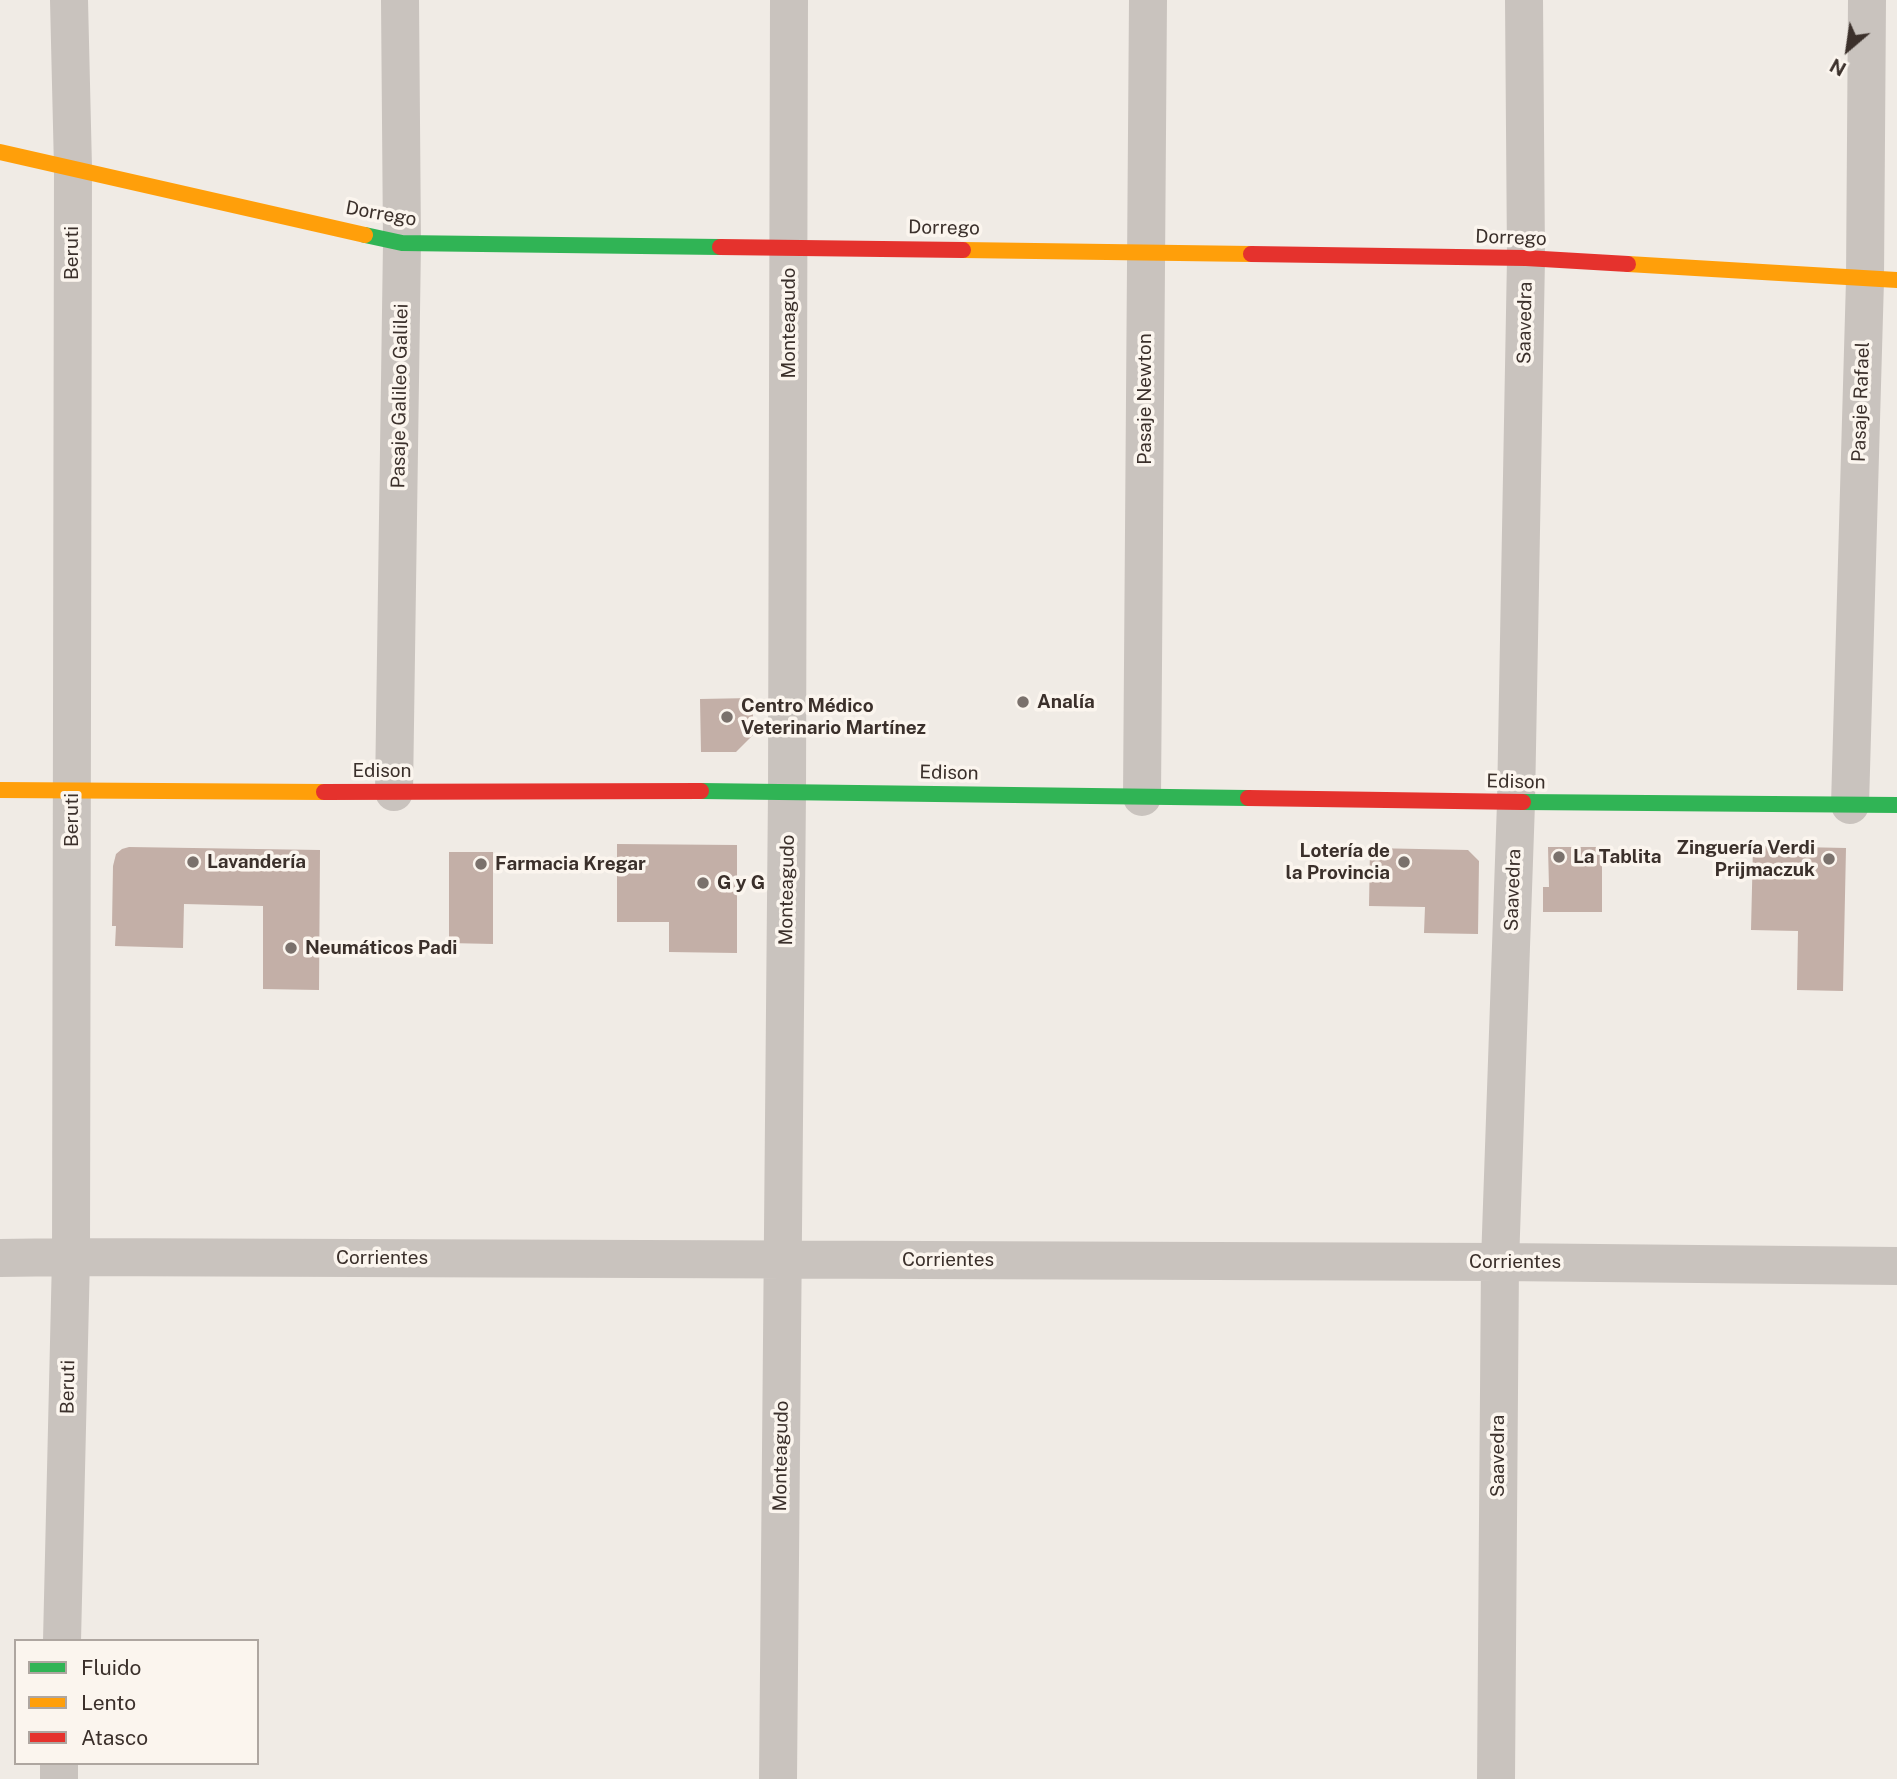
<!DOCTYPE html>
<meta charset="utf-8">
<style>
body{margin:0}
#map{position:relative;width:1897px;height:1779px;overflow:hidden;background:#f0ebe5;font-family:"Public Sans",sans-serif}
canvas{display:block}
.legend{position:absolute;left:14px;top:1639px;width:245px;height:126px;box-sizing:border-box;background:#fbf5ee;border:2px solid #aea6a0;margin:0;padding:9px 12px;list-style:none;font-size:21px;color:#3b302b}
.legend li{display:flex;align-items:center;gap:14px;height:35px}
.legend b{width:35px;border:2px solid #aea6a0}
.north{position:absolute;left:1813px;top:14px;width:70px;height:70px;-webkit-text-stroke:5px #fbf5ee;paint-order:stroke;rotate:209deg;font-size:19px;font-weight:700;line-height:28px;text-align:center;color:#3b302b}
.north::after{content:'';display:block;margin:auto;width:24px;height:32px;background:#3b302b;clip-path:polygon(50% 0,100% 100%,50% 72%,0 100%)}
</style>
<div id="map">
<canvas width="1897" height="1779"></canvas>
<ul class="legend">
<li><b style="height:9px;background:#30b455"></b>Fluido</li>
<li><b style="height:9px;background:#ff9f0a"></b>Lento</li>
<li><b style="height:9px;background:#e5322d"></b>Atasco</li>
</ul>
<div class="north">N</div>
</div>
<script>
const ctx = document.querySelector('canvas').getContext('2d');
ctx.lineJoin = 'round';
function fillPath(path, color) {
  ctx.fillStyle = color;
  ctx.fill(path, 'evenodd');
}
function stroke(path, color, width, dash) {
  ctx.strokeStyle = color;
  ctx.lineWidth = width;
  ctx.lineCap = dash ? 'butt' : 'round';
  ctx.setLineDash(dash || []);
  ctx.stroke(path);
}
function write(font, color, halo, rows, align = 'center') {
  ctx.font = font + ' "Public Sans",sans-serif';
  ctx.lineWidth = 7;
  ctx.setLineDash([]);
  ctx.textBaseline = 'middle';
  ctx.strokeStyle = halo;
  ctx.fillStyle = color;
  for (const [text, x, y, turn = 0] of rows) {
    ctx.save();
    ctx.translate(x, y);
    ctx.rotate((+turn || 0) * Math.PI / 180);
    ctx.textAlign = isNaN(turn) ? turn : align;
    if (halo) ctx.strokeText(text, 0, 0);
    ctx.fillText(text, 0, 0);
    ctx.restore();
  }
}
fillPath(new Path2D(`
 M752 698 754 734 736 752H701L700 699Z
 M617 844 737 845V953L669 952V922H617Z
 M1753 846 1846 848 1843 991 1797 990 1798 931 1751 930Z
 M129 847 320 850 319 990 263 989V906L184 904 183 948 115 946 116 926H112L113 866 116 854 122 849Z
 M1548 847H1602V912H1543V887H1549Z
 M1370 848 1468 850 1479 861 1478 934 1424 933 1425 907 1369 906Z
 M449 852H493V944L449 943Z`), '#c3afa7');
stroke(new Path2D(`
 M394 792 402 243 400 0
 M1142 797 1148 0
 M1850 805 1865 280 1867 0
 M0 1258 71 1257 1500 1262 1897 1266
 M62 1641 71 1257 73 168 69 0
 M59 1779V1763
 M778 1779 787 791 789 0
 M1496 1779 1500 1262 1516 803 1526 258 1524 0`), '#c9c3be', 38);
stroke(new Path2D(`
 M365 235 402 243 720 247
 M701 791 1248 798
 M1523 802 1897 805`), '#30b455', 16);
stroke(new Path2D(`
 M0 152 365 235
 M963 250 1251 254
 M1628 264 1897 280
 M0 790 324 792`), '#ff9f0a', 16);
stroke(new Path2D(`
 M720 247 963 250
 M1251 254 1526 258 1628 264
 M324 792 701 791
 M1248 798 1523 802`), '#e5322d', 16);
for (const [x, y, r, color] of [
 [1023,702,7,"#7a716c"],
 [727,717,7,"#7a716c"],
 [1559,857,7,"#7a716c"],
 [1829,859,7,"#7a716c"],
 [193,862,7,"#7a716c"],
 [1404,862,7,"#7a716c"],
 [481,864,7,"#7a716c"],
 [703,883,7,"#7a716c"],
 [291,948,7,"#7a716c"]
]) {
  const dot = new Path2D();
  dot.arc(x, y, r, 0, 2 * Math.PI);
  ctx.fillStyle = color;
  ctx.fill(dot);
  stroke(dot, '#fbf5ee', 2.5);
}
write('19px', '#3b302b', '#fbf5ee', [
 ["Dorrego",381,214,10],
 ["Dorrego",944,228,1],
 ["Dorrego",1511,238,2],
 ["Beruti",72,253,-90],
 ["Monteagudo",789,323,-90],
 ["Saavedra",1525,323,-89],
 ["Pasaje Galileo Galilei",400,396,-89],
 ["Pasaje Newton",1145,399,-90],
 ["Pasaje Rafael",1861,402,-88],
 ["Edison",382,771],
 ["Edison",949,773,1],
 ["Edison",1516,782,1],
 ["Beruti",72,820,-90],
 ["Monteagudo",787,890,-89],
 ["Saavedra",1513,890,-88],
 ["Corrientes",382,1258],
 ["Corrientes",948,1260],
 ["Corrientes",1515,1262],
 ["Beruti",68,1387,-89],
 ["Monteagudo",781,1456,-89],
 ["Saavedra",1498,1456,-90]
]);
write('bold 19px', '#3b302b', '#fbf5ee', [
 ["Analía",1037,702],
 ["Centro Médico",741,706],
 ["Veterinario Martínez",741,728],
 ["Zinguería Verdi",1815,848,"right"],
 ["Prijmaczuk",1815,870,"right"],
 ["Lotería de",1390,851,"right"],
 ["la Provincia",1390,873,"right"],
 ["La Tablita",1573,857],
 ["Lavandería",207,862],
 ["Farmacia Kregar",495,864],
 ["G y G",717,883],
 ["Neumáticos Padi",305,948]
], 'left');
</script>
